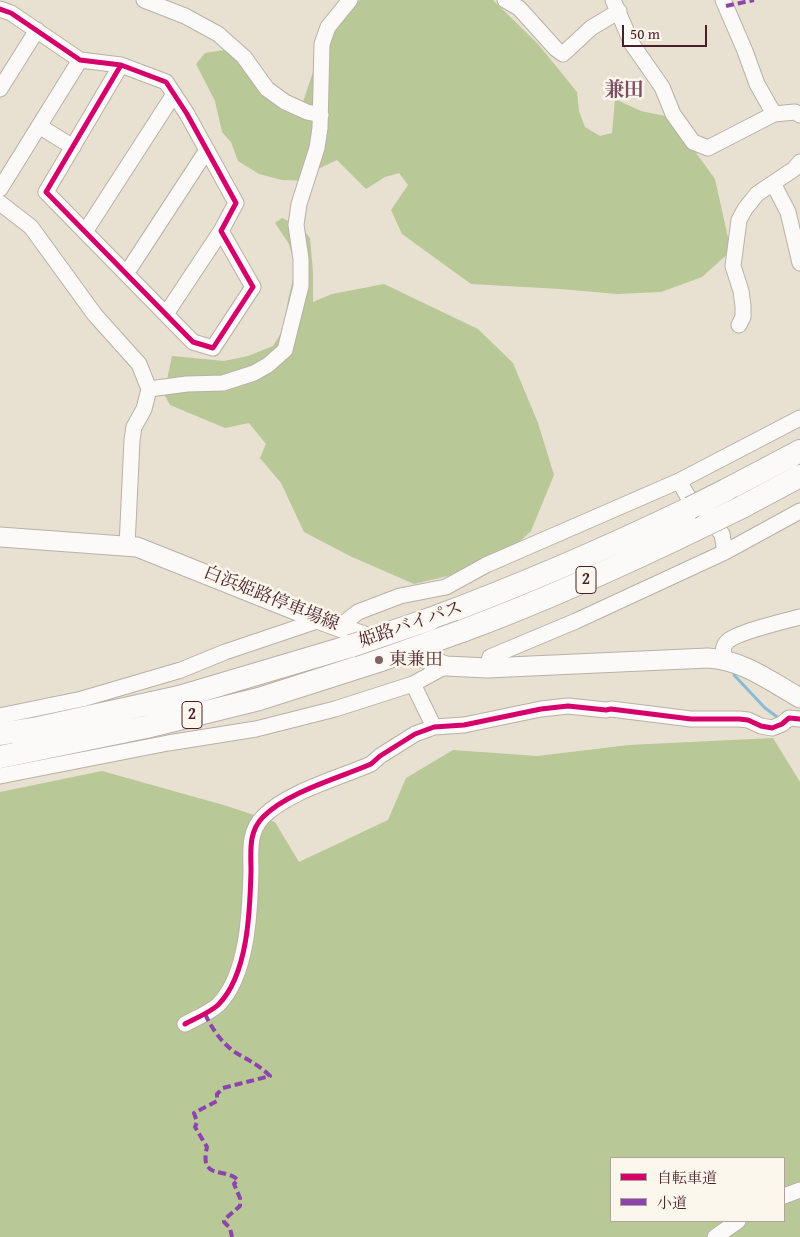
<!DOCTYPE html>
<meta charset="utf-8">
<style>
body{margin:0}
#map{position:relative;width:800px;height:1237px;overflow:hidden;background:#e8e0d1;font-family:"Gentium Book Plus","Noto Serif JP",serif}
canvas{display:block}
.legend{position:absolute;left:610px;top:1157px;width:175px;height:65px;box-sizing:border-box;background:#fbf7ec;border:1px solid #b4a19f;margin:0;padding:6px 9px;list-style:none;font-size:15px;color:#4a1f2b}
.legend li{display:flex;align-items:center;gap:10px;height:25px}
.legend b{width:25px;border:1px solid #b4a19f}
.scale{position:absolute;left:622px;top:25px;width:85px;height:22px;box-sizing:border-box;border:2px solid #4a1f2b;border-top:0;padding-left:6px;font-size:15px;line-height:18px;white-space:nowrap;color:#4a1f2b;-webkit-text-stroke:4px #fbf7ec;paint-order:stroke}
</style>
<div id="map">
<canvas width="800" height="1237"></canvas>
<ul class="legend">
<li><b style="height:6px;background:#d6006c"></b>自転車道</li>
<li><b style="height:6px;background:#8e44ad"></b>小道</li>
</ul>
<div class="scale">50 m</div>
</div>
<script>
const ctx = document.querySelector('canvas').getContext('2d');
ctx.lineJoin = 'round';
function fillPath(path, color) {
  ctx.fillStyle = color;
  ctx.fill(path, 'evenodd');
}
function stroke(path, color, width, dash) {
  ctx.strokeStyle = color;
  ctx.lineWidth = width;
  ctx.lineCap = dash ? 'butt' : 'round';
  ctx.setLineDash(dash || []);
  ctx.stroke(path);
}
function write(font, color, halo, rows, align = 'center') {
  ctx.font = font + ' "Gentium Book Plus","Noto Serif JP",serif';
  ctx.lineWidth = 5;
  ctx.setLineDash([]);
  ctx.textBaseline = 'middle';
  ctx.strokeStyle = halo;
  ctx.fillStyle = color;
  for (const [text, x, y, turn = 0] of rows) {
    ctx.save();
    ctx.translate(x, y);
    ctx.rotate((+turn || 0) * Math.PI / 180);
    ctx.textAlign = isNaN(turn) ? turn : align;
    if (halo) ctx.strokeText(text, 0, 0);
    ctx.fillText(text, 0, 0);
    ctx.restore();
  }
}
fillPath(new Path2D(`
 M360 0H493L538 44 577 92 579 111 585 127 600 136 612 133 615 99 641 111 670 117 715 179 731 251 702 277 661 292 617 294 560 289 471 284 402 234 391 210 408 185 399 173 385 177 366 189 337 160 318 169 313 181 282 180 259 174 238 161 231 142 222 132 215 101 196 64 205 53 231 49 295 112 303 102 321 48 341 13Z
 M282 218 301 227 310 238 313 272V302L332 294 384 284 478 329 513 363 538 423 554 475 531 531 515 546 473 570 414 584 350 556 304 532 281 483 260 458 266 444 249 423 225 428 170 405 164 394 172 356 224 361 248 356 273 346 284 328 288 300 296 267 289 244 275 223Z
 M773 738 800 782V1237H0V792L102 771 227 806 275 822 299 862 388 820 406 778 453 750 537 756 629 745ZM611 1158H784V1221H611Z`), '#b8c897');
stroke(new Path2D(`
 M734 675 765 708 780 719`), '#8abad6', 3);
const minor = new Path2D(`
 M144 0 185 16 218 34 244 57 267 89 285 102 307 112 321 115
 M505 0 519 8 556 49 563 54 591 28 619 11
 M613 0 632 44 662 87 673 114 693 142 708 148 774 114 795 112 800 115
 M723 0 745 51 757 84 774 114
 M0 9 11 13 80 60 121 65 166 82 187 114 236 203 221 231 253 287 213 348 193 342 46 192 121 65
 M0 89 37 30
 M39 126 73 147
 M0 189 80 60
 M776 189 788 212 800 263
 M0 203 31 227 95 315 139 364 149 389 144 409 134 427 132 440 127 546
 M85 232 174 94
 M126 274 207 150
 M166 314 221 231
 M739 325 743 317V306L741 291 733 266 739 220 745 209 757 194 794 169 800 162
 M149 389 187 384 223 383 254 373 268 365 285 350 301 286V259L296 225 299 204 317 148 320 128 322 44 328 27 350 0
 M679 481 687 495 722 534 725 552
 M339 627 358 612 400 596 446 587 486 565 679 481 800 418
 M724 659C723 652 722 646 728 641 738 632 785 621 800 617
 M487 668 490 657 576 621 725 552 800 511
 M413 684 434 727
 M0 716 82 699 181 670 225 652 320 620
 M0 776 168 743 256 729 335 709 413 684 446 666
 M185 1024C196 1018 209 1013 218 1005 248 975 250 911 251 871 251 852 248 832 263 817 287 792 339 778 371 764L380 756 415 734 434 727 464 725 541 709 568 706 606 710 611 709 691 719H739L748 720 761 726 772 728 782 724 789 718 800 719
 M784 1196 800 1190
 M715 1237 738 1221`);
const major = new Path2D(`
 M0 537 137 547 320 620 446 666 487 668 708 658C743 660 770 681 800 698`);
const highway = new Path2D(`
 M726 490 800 451
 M742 507 800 476
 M430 619C519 586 605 549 690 508
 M462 631C546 600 627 563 707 524
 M0 734 38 728 179 697 351 646
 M0 757 146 727 259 699 381 660`);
stroke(minor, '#b9b0a7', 17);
stroke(major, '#b9b0a7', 21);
stroke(highway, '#b9b0a7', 24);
stroke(minor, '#fcfaf8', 15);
stroke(major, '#fcfaf8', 19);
stroke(highway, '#fcfaf8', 22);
const highwayBridge = new Path2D(`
 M690 508 726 490
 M707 524 742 507
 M351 646 430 619
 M381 660 462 631`);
stroke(highwayBridge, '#b9b0a7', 24, []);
stroke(highwayBridge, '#fcfaf8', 22);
stroke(new Path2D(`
 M726 6 754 0
 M205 1014C212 1029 223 1045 238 1054 250 1061 260 1066 270 1076L223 1088 217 1094V1101L194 1113 197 1122 195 1127 207 1147C199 1181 225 1167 238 1180L234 1184 240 1198V1206L224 1220V1222L230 1228 232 1237`), '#8e44ad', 4, [8, 4]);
stroke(new Path2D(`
 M0 9 11 13 80 60 121 65 166 82 187 114 236 203 221 231 253 287 213 348 193 342 46 192 121 65
 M185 1024C196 1018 209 1013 218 1005 248 975 250 911 251 871 251 852 248 832 263 817 287 792 339 778 371 764L380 756 415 734 434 727 464 725 541 709 568 706 606 710 611 709 691 719H739L748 720 761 726 772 728 782 724 789 718 800 719`), '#d6006c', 5);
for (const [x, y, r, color] of [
 [379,660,5,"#816365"]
]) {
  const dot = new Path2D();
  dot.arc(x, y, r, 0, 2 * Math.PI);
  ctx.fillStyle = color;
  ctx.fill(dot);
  stroke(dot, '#fbf7ec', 2);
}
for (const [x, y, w] of [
 [586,580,20],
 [192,715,20]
]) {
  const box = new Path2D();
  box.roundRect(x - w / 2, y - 13.5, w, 27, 4);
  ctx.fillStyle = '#fbf7ec';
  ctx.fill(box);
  stroke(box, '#4a1f2b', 1);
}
write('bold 16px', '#4a1f2b', null, [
 ["2",586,580],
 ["2",192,715]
]);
write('18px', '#4a1f2b', '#fbf7ec', [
 ["白浜姫路停車場線",271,599,22],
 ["姫路バイパス",411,625,-19]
]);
write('18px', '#4a1f2b', '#fbf7ec', [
 ["東兼田",389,660]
], 'left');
write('bold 20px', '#7f4e64', '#fbf7ec', [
 ["兼田",624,91]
]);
</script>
